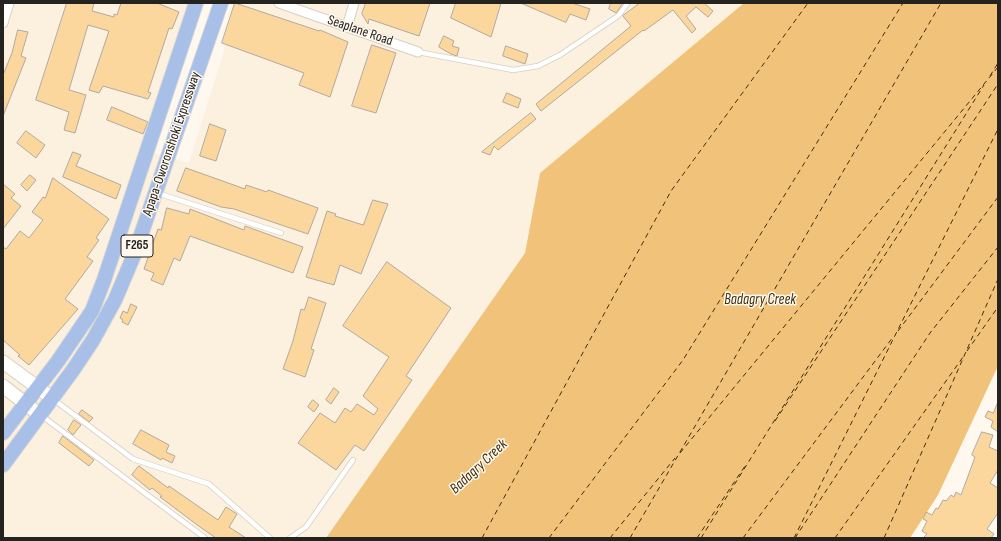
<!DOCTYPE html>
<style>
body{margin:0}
#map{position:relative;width:1001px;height:541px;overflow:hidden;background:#fef8ef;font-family:"Sofia Sans Condensed",sans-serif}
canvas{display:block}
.frame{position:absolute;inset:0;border:4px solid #25231f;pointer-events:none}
</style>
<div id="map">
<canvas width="1001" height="541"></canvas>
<div class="frame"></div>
</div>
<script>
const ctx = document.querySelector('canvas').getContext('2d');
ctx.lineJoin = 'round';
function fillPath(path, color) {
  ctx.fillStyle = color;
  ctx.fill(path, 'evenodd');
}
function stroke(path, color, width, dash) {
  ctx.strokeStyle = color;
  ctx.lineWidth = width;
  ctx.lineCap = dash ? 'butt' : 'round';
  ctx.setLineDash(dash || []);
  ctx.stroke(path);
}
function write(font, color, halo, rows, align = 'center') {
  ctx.font = font + ' "Sofia Sans Condensed",sans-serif';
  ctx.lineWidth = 3;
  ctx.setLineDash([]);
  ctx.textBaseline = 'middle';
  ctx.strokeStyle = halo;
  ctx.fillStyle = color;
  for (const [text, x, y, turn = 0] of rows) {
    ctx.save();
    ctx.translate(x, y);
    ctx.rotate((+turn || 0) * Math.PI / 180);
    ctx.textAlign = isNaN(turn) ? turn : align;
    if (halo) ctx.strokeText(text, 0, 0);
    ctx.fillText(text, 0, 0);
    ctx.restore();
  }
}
fillPath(new Path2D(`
 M3 3H196L147 151 189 163 239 3H744L540 173 525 253 326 538H3Z`), '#fcf0de');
fillPath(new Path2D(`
 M744 3H998V366L938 495 910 538H326L525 253 540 173Z`), '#f1c37a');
stroke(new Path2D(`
 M990 76 998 63
 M898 331 998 197
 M967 351 998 307
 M775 421 998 84
 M680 453 998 67
 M482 538 671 191 808 3
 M549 538 683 360 903 3
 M610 538 675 458
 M630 538 941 3
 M697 538 747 463
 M701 538 984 85
 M743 538 893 337
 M794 538 998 129
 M795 538 930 333 998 247
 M835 538 963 357
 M884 538 998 279`), '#3f2d0c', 1, [5, 4]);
const building = new Path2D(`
 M67 3H94L92 11 114 17V14L117 15 121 3H157L179 12 172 29 169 28 148 92 151 93 148 99 103 86 99 93 89 90 109 31 88 25 69 90 86 95 75 133 64 130 69 112 36 100Z
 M235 3 319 31 320 30 348 42 330 97 299 85 304 73 222 43Z
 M366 3H430L419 36 369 19 368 24 362 14Z
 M456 3H501L491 37 451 18Z
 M521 3H572L590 9 586 20 570 14 566 22Z
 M611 3H623L616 13 609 9Z
 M640 3H704L713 11 708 17 696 7 686 16 696 29 692 33 673 10 644 31 643 30 541 111 536 104 631 26 623 16Z
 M18 30 28 32 21 56 26 58 3 116V75L12 53Z
 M444 36 454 41 452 46 459 48 457 56 451 54 439 47Z
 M372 45 396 53 376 113 352 106Z
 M506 46 528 54 525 64 503 56Z
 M507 93 521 99 518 108 503 102Z
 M112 107 148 122 143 134 107 120Z
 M531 113 536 119 498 150 494 146 490 155 482 152Z
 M210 124 226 130 216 161 200 156Z
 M26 131 45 145 36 158 17 143Z
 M73 152 81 155 76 166 121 185 116 199 63 177Z
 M186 168 245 189 246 185 267 192 268 190 318 208 308 234 234 209 221 207 177 191Z
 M30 175 36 180 27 191 21 185Z
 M53 178 109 219 96 238 99 240 87 257 93 261 65 299 78 309 29 365 18 356 20 355 3 340V247L6 249 20 231 29 238 43 220 32 212 43 197 45 198Z
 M3 184 15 194 11 198 21 206 3 229Z
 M373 200 388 204 361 274 340 265 334 285 306 277 327 211 336 214 335 216 363 225Z
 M167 208 189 214 190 209 244 230 245 226 303 247 293 273 190 236 180 261 174 258 163 285 151 280 154 273 144 269 158 229 161 230Z
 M387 262 451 308 406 376 412 380 364 451 355 445 336 470 298 443 320 413 335 423 345 408 351 412 357 404 374 415 378 409 363 396 389 357 343 326Z
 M309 297 326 303 311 349 314 350 305 377 283 369 293 341 301 309 304 310Z
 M131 304 137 307 128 325 122 322 123 320 120 318 123 311 127 313Z
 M334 388 339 392 331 404 326 400Z
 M313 400 319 405 314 412 308 407Z
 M998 402V432L991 427 993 421 985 417 988 411 993 413Z
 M82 410 93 418 89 422 79 414Z
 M74 420 81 425 73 435 68 430Z
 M141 430 169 445 166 452 175 456 172 463 162 458 161 460 133 444Z
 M982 432 993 435 989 447 998 451V470L990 483 998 488V513L987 529 994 534 991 538H923L927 534 922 531 927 521 923 519 926 512 932 515 936 508 938 509 943 500 946 501 951 495 954 497 956 492 961 495 975 457 972 455Z
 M63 436 94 460 89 466 59 443Z
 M139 466 168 488 169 486 218 520 226 507 237 514 229 527 246 538H216L200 527 160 497 162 496 152 488 150 490 132 475Z`);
fillPath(building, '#fcd79d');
stroke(building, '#b1aa9f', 1);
const service = new Path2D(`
 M418 52 513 70 538 66 560 55 618 16 628 3
 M157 193 281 233
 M53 399 133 459 209 484 270 538
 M42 416 205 538
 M290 538 306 527 353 460`);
const minor = new Path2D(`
 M279 3 418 52
 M3 23 9 3
 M347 27 354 3`);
const secondary = new Path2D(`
 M3 362 52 398
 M3 386 40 415`);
const primary = new Path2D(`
 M3 433 58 361 92 311 104 280 196 3
 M3 465 73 370 93 340 115 300 134 255 221 3`);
stroke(service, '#d7d0c5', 6);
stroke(minor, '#d7d0c5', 11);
stroke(secondary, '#d7d0c5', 15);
stroke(primary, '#d8d7d7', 16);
stroke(service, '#fff', 4.5);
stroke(minor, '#fff', 9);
stroke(secondary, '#fff', 13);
stroke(primary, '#a8bfe8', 14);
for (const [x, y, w] of [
 [137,246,32]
]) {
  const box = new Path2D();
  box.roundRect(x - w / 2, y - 11, w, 22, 3);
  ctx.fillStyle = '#fef8ef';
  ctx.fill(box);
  stroke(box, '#25231f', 1);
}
write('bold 13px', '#25231f', null, [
 ["F265",137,246]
]);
write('14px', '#25231f', '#fef8ef', [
 ["Seaplane Road",360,31,19],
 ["Apapa-Oworonshoki Expressway",172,144,-71]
]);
write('italic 15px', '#3f2d0c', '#fef8ef', [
 ["Badagry Creek",760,300],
 ["Badagry Creek",479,467,-43]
]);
</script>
